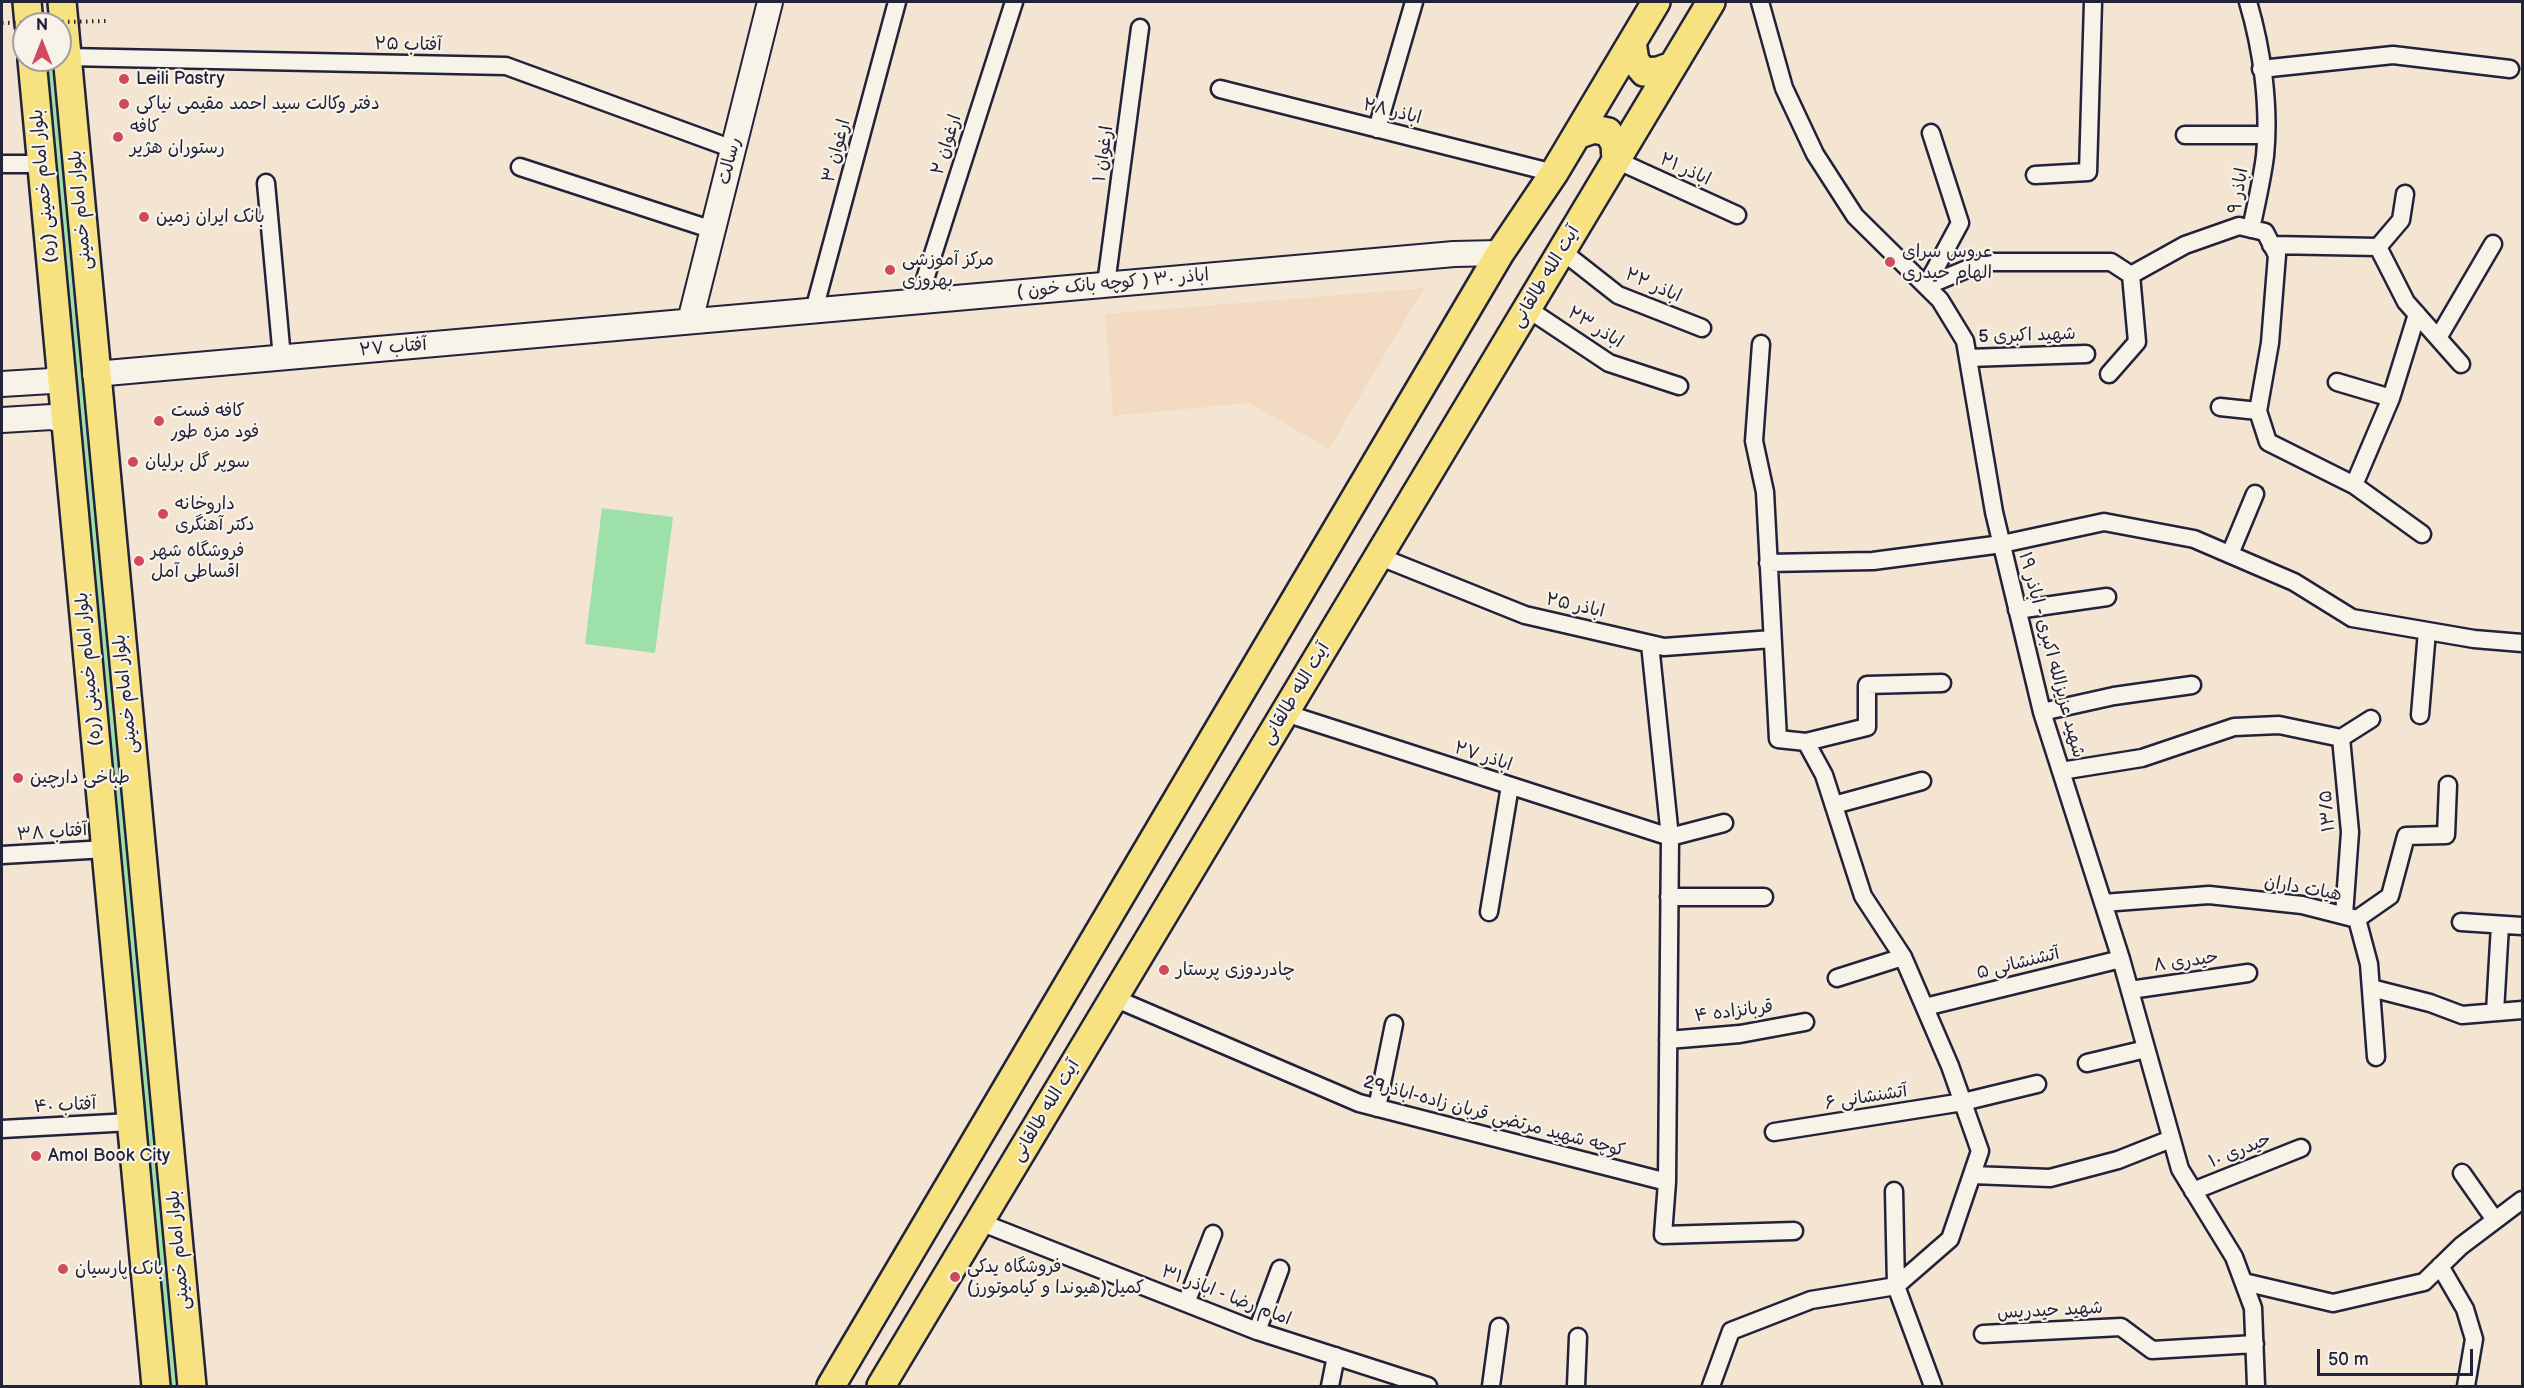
<!DOCTYPE html>
<meta charset="utf-8">
<style>
body{margin:0}
#map{position:relative;width:2524px;height:1388px;overflow:hidden;background:#f4e5d2;font-family:"Balsamiq Sans",sans-serif}
canvas{display:block}
.frame{position:absolute;inset:0;border:3px solid #22223b;pointer-events:none}
.north{position:absolute;left:12px;top:12px;width:60px;height:60px;box-sizing:border-box;background:#f7f3e8;border:2px solid #a29fa3;border-radius:50%;rotate:0deg;font-size:16px;font-weight:700;line-height:24px;text-align:center;color:#22223b}
.north::after{content:'';display:block;margin:auto;width:21px;height:27px;background:#d1495b;clip-path:polygon(50% 0,100% 100%,50% 72%,0 100%)}
.scale{position:absolute;left:2317px;top:1349px;width:156px;height:27px;box-sizing:border-box;border:3px solid #22223b;border-top:0;padding-left:8px;font-size:18px;line-height:21px;white-space:nowrap;color:#22223b;-webkit-text-stroke:4px #f7f3e8;paint-order:stroke}
</style>
<div id="map">
<canvas width="2524" height="1388"></canvas>
<div class="frame"></div>
<div class="north">N</div>
<div class="scale">50 m</div>
</div>
<script>
const ctx = document.querySelector('canvas').getContext('2d');
ctx.lineJoin = 'round';
function fillPath(path, color) {
  ctx.fillStyle = color;
  ctx.fill(path, 'evenodd');
}
function stroke(path, color, width, dash) {
  ctx.strokeStyle = color;
  ctx.lineWidth = width;
  ctx.lineCap = dash ? 'butt' : 'round';
  ctx.setLineDash(dash || []);
  ctx.stroke(path);
}
function write(font, color, halo, rows, align = 'center') {
  ctx.font = font + ' "Balsamiq Sans","Playpen Sans Arabic",sans-serif';
  ctx.lineWidth = 4.5;
  ctx.setLineDash([]);
  ctx.textBaseline = 'middle';
  ctx.strokeStyle = halo;
  ctx.fillStyle = color;
  for (const [text, x, y, turn = 0] of rows) {
    ctx.save();
    ctx.translate(x, y);
    ctx.rotate((+turn || 0) * Math.PI / 180);
    ctx.textAlign = isNaN(turn) ? turn : align;
    if (halo) ctx.strokeText(text, 0, 0);
    ctx.fillText(text, 0, 0);
    ctx.restore();
  }
}
fillPath(new Path2D(`
 M1424 288 1329 449 1249 403 1113 416 1105 314Z`), '#f2dbc2');
fillPath(new Path2D(`
 M42 60H58L181 1386H169Z
 M602 508 673 517 655 653 585 644Z`), '#9ee0aa');
const minor = new Path2D(`
 M1760 2 1784 88 1815 154 1855 216 1940 300 1965 341 1994 512 2042 712 2121 959 2180 1169 2234 1257 2253 1308 2256 1386
 M2248 2C2262 49 2270 106 2265 156 2262 180 2256 205 2251 229
 M67 57 506 66 733 149
 M2261 69 2393 55 2510 69
 M1220 89 1554 173
 M1377 129 1414 2
 M2185 135H2265
 M1616 160 1737 215
 M2 164H42
 M520 167 713 230
 M2035 175 2088 172 2093 2
 M266 183 282 358
 M2271 245 2378 247 2406 302 2461 364
 M2378 247 2401 220 2405 194
 M1562 251 1618 295 1702 328
 M2131 275 2185 245 2239 226 2265 232 2277 255 2270 343 2258 411
 M1106 284 1140 28
 M1926 286 1984 262H2111L2131 275 2137 342 2109 374
 M1926 286 1960 223 1931 133
 M918 301 1014 2
 M1528 309 1609 363 1679 386
 M814 310 897 2
 M2438 338 2493 244
 M1968 358 2086 354
 M2337 382 2391 398
 M2220 407 2258 411 2268 442 2354 485 2422 534
 M2354 485 2391 398 2417 314
 M2230 554 2255 494
 M1378 556 1525 615 1664 647 1772 639
 M1768 563 1873 561 2002 544 2104 522 2194 539 2294 582 2352 618 2474 639 2522 643
 M2017 610 2107 597
 M1650 644 1670 837 1667 1182 1663 1235 1794 1231
 M2042 712 2114 696 2192 685
 M1285 713 1670 837 1724 823
 M2420 715 2427 631
 M1806 742 1867 727V685L1942 683
 M2061 771 2142 758 2234 727 2279 725 2341 738
 M1834 805 1922 781
 M2 855 106 849
 M1669 897H1764
 M2103 903 2209 895 2302 905 2357 919 2369 964 2376 1057
 M1489 912 1510 786
 M2344 915 2350 832 2341 738 2371 719
 M2357 919 2390 896 2406 836 2446 835 2448 785
 M2461 922 2522 926
 M1837 978 1903 957
 M2371 988 2430 1003 2462 1015 2522 1010
 M2130 990 2248 973
 M1114 998 1359 1103 1667 1182
 M1925 1007 2121 959
 M2495 1012 2500 925
 M1668 1040 1740 1034 1805 1022
 M2087 1063 2146 1049
 M1377 1108 1394 1024
 M2 1129 131 1122
 M1774 1132 1963 1102 2037 1084
 M2462 1173 2495 1220
 M1972 1175 2050 1178 2118 1160 2171 1139
 M1894 1191 1896 1286 1933 1386
 M2193 1191 2301 1148
 M980 1222 1257 1331 1428 1386
 M2440 1266 2465 1309 2474 1339 2466 1386
 M2244 1282 2333 1303 2424 1282 2461 1246 2522 1200
 M1186 1303 1213 1234
 M1257 1331 1280 1269
 M1983 1334 2121 1327 2152 1350 2255 1344
 M1330 1386 1336 1356
 M1491 1386 1499 1327
 M1576 1386 1578 1337
 M1711 1386 1731 1331 1811 1300 1896 1286 1950 1239 1980 1151 1950 1066 1903 957 1863 896 1824 775 1806 742 1778 739 1765 492 1754 441 1761 344`);
const secondary = new Path2D(`
 M690 321 770 2
 M95 374 1454 254 1500 253
 M2 384 51 381 62 372
 M2 420 52 417 67 422`);
const primary = new Path2D(`
 M27 2 29 24
 M62 2 192 1386
 M1632 42 1635 61 1644 72 1658 71 1672 66
 M32 60 156 1386
 M1577 135 1594 129 1608 132 1615 144 1616 160
 M831 1386 1500 253 1554 173 1656 2
 M881 1386 1711 2`);
stroke(minor, '#22223b', 21);
stroke(secondary, '#22223b', 28);
stroke(primary, '#22223b', 32);
stroke(minor, '#f7f3e8', 16);
stroke(secondary, '#f7f3e8', 24);
stroke(primary, '#f7e281', 27);
stroke(new Path2D(`
 M2 23 109 21`), '#22223b', 4, [1.5, 4.5]);
for (const [x, y, r, color] of [
 [124,79,6,"#d1495b"],
 [124,104,6,"#d1495b"],
 [118,137,6,"#d1495b"],
 [144,217,6,"#d1495b"],
 [1890,262,6,"#d1495b"],
 [890,270,6,"#d1495b"],
 [159,421,6,"#d1495b"],
 [133,462,6,"#d1495b"],
 [163,514,6,"#d1495b"],
 [139,561,6,"#d1495b"],
 [18,778,6,"#d1495b"],
 [1164,970,6,"#d1495b"],
 [36,1156,6,"#d1495b"],
 [63,1269,6,"#d1495b"],
 [955,1277,6,"#d1495b"]
]) {
  const dot = new Path2D();
  dot.arc(x, y, r, 0, 2 * Math.PI);
  ctx.fillStyle = color;
  ctx.fill(dot);
  stroke(dot, '#f7f3e8', 2);
}
write('18px', '#22223b', '#f7f3e8', [
 ["آفتاب ۲۵",408,45,1],
 ["اباذر ۲۸",1392,112,14],
 ["ارغوان ۲",947,145,-72],
 ["ارغوان ۳",837,151,-75],
 ["ارغوان ۱",1104,154,-82],
 ["رسالت",730,161,-76],
 ["اباذر ۲۱",1685,170,25],
 ["بلوار امام خمینی (ره)",44,186,-95],
 ["اباذر ۹",2239,191,-80],
 ["بلوار امام خمینی",81,210,-95],
 ["آیت الله طالقانی",1546,277,-59],
 ["اباذر ۳۰ ( کوچه بانک خون )",1113,284,-5],
 ["اباذر ۲۲",1653,286,24],
 ["اباذر ۲۳",1595,328,32],
 ["شهید اکبری 5",2027,336,-2],
 ["آفتاب ۲۷",393,348,-5],
 ["اباذر ۲۵",1575,606,13],
 ["شهید عزیزالله اکبری - اباذر ۱۹",2051,655,75],
 ["بلوار امام خمینی (ره)",89,669,-95],
 ["بلوار امام خمینی",126,694,-96],
 ["آیت الله طالقانی",1296,694,-59],
 ["اباذر ۲۷",1483,757,18],
 ["۱۳/۵",2328,811,-95],
 ["آفتاب ۳۸",52,833,-4],
 ["هیات داران",2303,889,10],
 ["حیدری ۸",2186,962,-8],
 ["آتشنشانی ۵",2018,964,-14],
 ["قربانزاده ۴",1734,1012,-7],
 ["آتشنشانی ۶",1866,1098,-9],
 ["آفتاب ۴۰",65,1106,-3],
 ["آیت الله طالقانی",1046,1111,-59],
 ["كوچه شهيد مرتضي قربان زاده-اباذر29",1494,1117,15],
 ["حیدری ۱۰",2240,1151,-22],
 ["بلوار امام خمینی",179,1250,-95],
 ["امام رضا - اباذر ۳۱",1226,1296,21],
 ["شهید حیدریس",2050,1311,-3]
]);
write('18px', '#22223b', '#f7f3e8', [
 ["Leili Pastry",136,79],
 ["دفتر وکالت سید احمد مقیمی نیاکی",136,104],
 ["کافه",130,127],
 ["رستوران هژیر",130,148],
 ["بانک ایران زمین",156,217],
 ["عروس سرای",1902,252],
 ["الهام حیدری",1902,273],
 ["مرکز آموزشی",902,260],
 ["بهروزی",902,281],
 ["کافه فست",171,411],
 ["فود مزه طور",171,432],
 ["سوپر گل برلیان",145,462],
 ["داروخانه",175,504],
 ["دکتر آهنگری",175,525],
 ["فروشگاه شهر",151,551],
 ["اقساطی آمل",151,572],
 ["طباخی دارچین",30,778],
 ["چادردوزی پرستار",1176,970],
 ["Amol Book City",48,1156],
 ["فروشگاه يدكي",967,1267],
 ["كميل(هیوندا و کیاموتورز)",967,1288],
 ["بانک پارسیان",75,1269]
], 'left');
</script>
